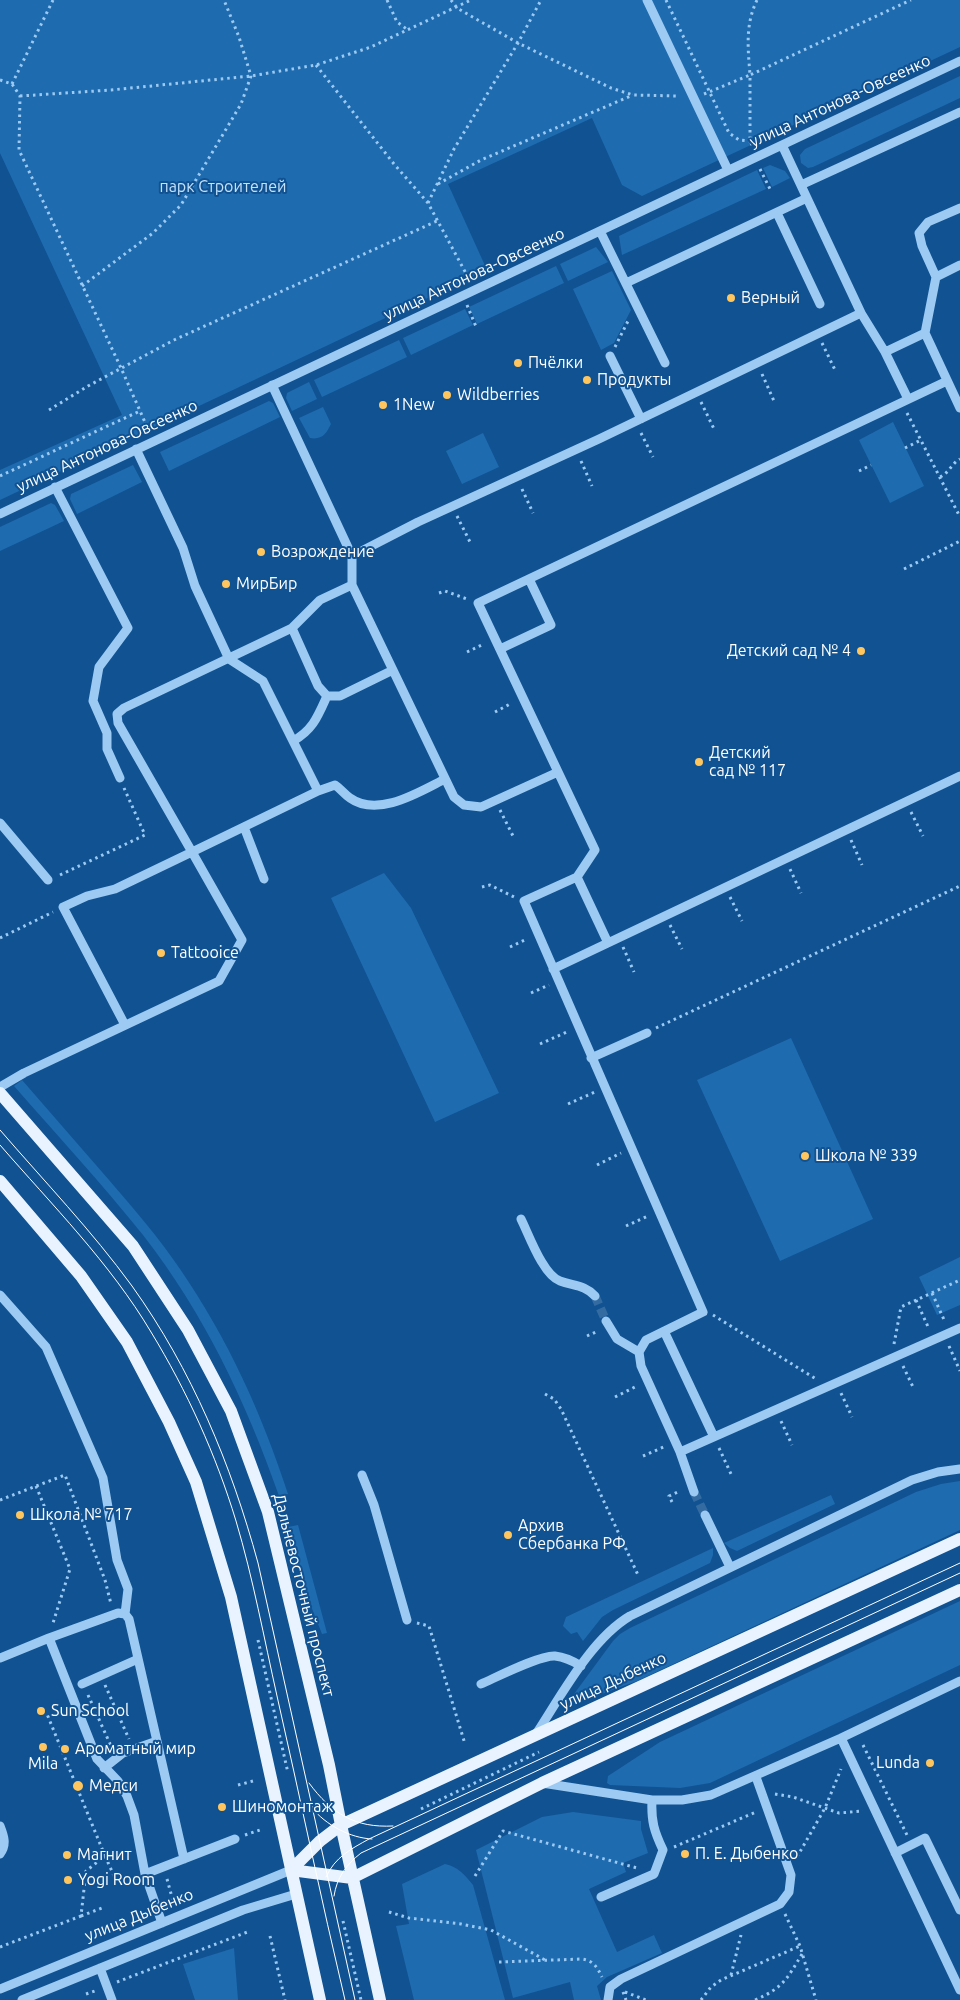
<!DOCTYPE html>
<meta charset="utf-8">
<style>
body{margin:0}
canvas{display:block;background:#105292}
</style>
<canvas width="960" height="2000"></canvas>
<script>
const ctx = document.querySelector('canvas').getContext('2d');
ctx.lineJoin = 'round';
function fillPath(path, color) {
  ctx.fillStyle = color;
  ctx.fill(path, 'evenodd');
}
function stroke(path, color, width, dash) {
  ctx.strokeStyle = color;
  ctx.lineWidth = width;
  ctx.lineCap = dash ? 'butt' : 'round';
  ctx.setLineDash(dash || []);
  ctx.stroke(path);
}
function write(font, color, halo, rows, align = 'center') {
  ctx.font = font + ' Ubuntu,sans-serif';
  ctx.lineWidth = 4;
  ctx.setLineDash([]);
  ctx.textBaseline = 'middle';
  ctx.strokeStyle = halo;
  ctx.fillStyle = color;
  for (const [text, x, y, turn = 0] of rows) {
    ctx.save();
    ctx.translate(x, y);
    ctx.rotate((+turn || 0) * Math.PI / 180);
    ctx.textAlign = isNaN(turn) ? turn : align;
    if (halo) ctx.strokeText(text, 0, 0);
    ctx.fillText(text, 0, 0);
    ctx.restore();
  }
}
fillPath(new Path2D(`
 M0 0H960V47L642 196 622 185 592 118 448 184 487 270 0 500V470L122 415 0 153Z
 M960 76V98L813 167 808 168 801 163 800 155 805 149Z
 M770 165 785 171 790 178 772 187 763 168Z
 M757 170 766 189 622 255 619 236Z
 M596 247 608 262 568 281 560 264Z
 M556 266 564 283 477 324 469 307Z
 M612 271 631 310 614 343 601 350 573 289Z
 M465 309 473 325 411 355 403 338Z
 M399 340 407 357 322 397 314 380Z
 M309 382 317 399 292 411 286 398 287 393Z
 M269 401 273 403 280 417 169 471 160 452Z
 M323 407 331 424C326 434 322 440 310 438L299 418Z
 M893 422 924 486 890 503 859 440Z
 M483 433 499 467 462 484 446 451Z
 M133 465 142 482 77 514 70 499 71 494Z
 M51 503 55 505 64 521 0 551V527Z
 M384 873 411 908 499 1093 435 1122 331 898Z
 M791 1038 873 1219 780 1261 697 1080Z
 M22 1080C51 1113 80 1147 109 1180 134 1209 159 1238 180 1269 228 1339 262 1414 288 1494L279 1496C246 1402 205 1315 143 1235 102 1184 57 1135 14 1086Z
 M960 1257V1305L937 1315 919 1277Z
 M960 1481V1530L637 1681 580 1702H576L574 1694 613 1641 620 1634 630 1628 916 1492 941 1484Z
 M831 1495 835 1504 737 1551 730 1548 724 1543Z
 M298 1525 327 1633 322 1634 307 1596 288 1527Z
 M713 1548V1555L710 1563 613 1610 602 1617 583 1641 577 1632 571 1634 563 1626 566 1617Z
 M960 1601V1665L710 1783 680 1788 610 1785 607 1783 608 1776 660 1742Z
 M573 1812 641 1821V1829L648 1853 623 1863 626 1872 589 1889 617 1952 654 1935 662 1953 607 1977 597 1986 601 2000H574L570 1982 513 1998 476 1850 542 1817Z
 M445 1864C458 1867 464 1874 473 1885L505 2000H414L396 1926 409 1924 402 1884Z
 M234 1948 238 2000H195L183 1964Z`), '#1e6baf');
stroke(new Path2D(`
 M595 1296 606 1321
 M694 1492 705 1515`), '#346ca2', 9, [9, 4.5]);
stroke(new Path2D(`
 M387 0 397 22 408 30
 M451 0 457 8 518 43 611 88 633 95 678 96
 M666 0 729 133 739 140 750 141
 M316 65 394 164 428 203 469 279
 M0 80 12 84 20 96 19 150 121 368 148 429
 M12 84 53 0
 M704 94 750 75C748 48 745 25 757 0
 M20 96 111 90 251 76 316 65 371 47 471 0
 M752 145 750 141V75L911 0
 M760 169 771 191
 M438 184 481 160 633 95
 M428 203 454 149 518 43 541 0
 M82 286 153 233 181 205 241 104 251 76 239 37 224 0
 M467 305 477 329
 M822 343 836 372
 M615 347 629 319
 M762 374 774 401
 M701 402 714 429
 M49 410 88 386 174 340 437 221
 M907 413 960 517
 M641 433 653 457
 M905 448 921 440
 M581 461 592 486
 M859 471 871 465
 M0 476 140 411
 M940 477C949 473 952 463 960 459
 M522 489 533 513
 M457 516 470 542
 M904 569 960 541
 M439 593 445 591 467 599
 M467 652 484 644
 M495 712 512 703
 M500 810 513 836
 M911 812 923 836
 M851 840 862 865
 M790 869 801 893
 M60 875 145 835 124 788
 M482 887 490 885 514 897
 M730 897 742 921
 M670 925 682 949
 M0 938 53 912
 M510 947 527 939
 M623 947 634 972
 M531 993 549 985
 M656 1028 960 886
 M540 1044 569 1031
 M568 1104 595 1092
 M597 1165 621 1153
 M626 1226 648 1216
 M932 1293 945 1322
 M916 1300 929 1329
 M713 1315 816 1379
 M587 1336 598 1331
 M894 1344 901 1307 960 1280
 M949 1346 960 1371
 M903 1366 914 1389
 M841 1393 852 1417
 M545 1394 554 1399 561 1409 638 1575
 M615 1397 637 1386
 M781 1421 792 1445
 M719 1448 731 1474
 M643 1456 666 1446
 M36 1486 70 1569 53 1623
 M0 1500 65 1475 105 1580 111 1604
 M672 1502 669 1496 680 1491
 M417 1623 429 1626 465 1744
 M258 1640 288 1773
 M105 1685 129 1739
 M88 1695 111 1746
 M863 1745 907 1835
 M238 1785 253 1781
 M775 1794 793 1797 839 1813 863 1811
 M421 1809 539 1752
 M245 1835 263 1829
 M674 1847 756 1812
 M105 1856 115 1878
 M797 1857 825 1808 841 1769
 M475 1876 503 1831 637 1868
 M167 1879 173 1901
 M389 1912 409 1918 461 1924 491 1930 545 1960
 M785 1914 800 1946 816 2000
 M81 1916 102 1908
 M343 1921 361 2000
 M270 1936 285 2000
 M0 1947 81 1916 86 1871 105 1856 47 1714
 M499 1962 582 1959C594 1961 597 1967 602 1977
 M731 1975 741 1935
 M117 1982 250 1931
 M623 1992 626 2000
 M625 1992 646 2000
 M86 1994 95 1991
 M701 2000 711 1987 721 1980 800 1946
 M755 2000C783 1988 787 1979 802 1954`), '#9ccaf3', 3, [2.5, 4]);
stroke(new Path2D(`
 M647 0 728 170
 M801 185 960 112
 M777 213 820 304
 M600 231 665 363
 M960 265 936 277 925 333 960 408
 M936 277 922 246 919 233 928 222 960 208
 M626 283 807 198
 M861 313 885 352
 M610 356 641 419
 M272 385 352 556
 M908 399 885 352 925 333
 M55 487 128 628 99 667 93 701 107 733V749L120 778
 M0 514 960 61
 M352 585V556L418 522 599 439 861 313 782 145
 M292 628 318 686 327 696H340L393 670
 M500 649 551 625 529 579
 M293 741C313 730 318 716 327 696
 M318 791 335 785C341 789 344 794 350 798 378 818 419 792 445 779
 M0 823 48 880
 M244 827 264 879
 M577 877 595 850 478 603 947 381
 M608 943 577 877 524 901 703 1312 646 1340 639 1352 641 1366 680 1452 694 1492
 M553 969 960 776
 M125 1025 63 907 87 896 115 889 192 852 118 723 117 714 124 708 292 628 320 600 352 585 454 797 464 805 481 807 558 772
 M591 1058 647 1033
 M0 1087 24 1073 219 981 242 940 192 852 318 791 263 681 229 659 195 586 183 548 136 449
 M521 1219C529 1235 543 1275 560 1281 574 1286 585 1285 595 1296
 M0 1295 46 1347 103 1478 117 1560 128 1589 125 1614
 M606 1321 617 1339 639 1352
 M664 1331 714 1437
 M680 1452 960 1328
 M362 1475 374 1505 407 1620
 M705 1515 730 1567
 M49 1638 118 1613 125 1614 129 1619 184 1859
 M0 1658 49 1638 97 1759 118 1781 127 1796 134 1815 145 1874 162 1923
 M82 1684 138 1659
 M481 1684C497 1677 540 1655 555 1656 565 1657 573 1661 581 1666
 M536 1734C561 1696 591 1639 630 1616L912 1480 938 1472 960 1469
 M841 1738 960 1990
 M104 1768 123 1753 157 1741
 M542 1783 652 1800H682L711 1795 841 1738 960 1681
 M0 1826C4 1836 7 1845 0 1854
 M895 1853 925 1838 960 1910
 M145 1874 235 1839
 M601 1897 654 1874 663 1850C654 1831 651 1821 652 1800
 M100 1968 112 2000
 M0 1989 291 1870
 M22 2000 243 1910 296 1894
 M608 2000 610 1987 621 1979 780 1904 789 1892 791 1875 756 1777`), '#9ccaf3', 9);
stroke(new Path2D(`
 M0 1093 133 1246 188 1330 231 1411 268 1512 329 1765 341 1825 380 2000
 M0 1181 81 1276 127 1342 169 1422 196 1482 231 1597 320 2000
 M291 1870 320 1841 341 1825 960 1539
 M291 1870 352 1878 542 1783 960 1590`), '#e8f3ff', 12);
stroke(new Path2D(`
 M0 1130C44 1181 92 1231 132 1286 192 1370 231 1464 258 1563L355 2000
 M0 1145C52 1205 110 1263 151 1332 187 1391 216 1455 236 1521 253 1578 264 1638 277 1696 300 1797 321 1899 345 2000
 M309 1783C332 1814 355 1828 393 1826
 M312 1808C326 1825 350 1838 372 1839
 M326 1877C335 1857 351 1849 369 1839L960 1563
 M334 1896C337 1877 346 1865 361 1853L960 1573`), '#fff', 1);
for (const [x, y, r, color] of [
 [731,298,5,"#ffc55e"],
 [518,363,5,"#ffc55e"],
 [587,380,5,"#ffc55e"],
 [447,395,5,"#ffc55e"],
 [383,405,5,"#ffc55e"],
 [261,552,5,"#ffc55e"],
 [226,584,5,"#ffc55e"],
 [861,651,5,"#ffc55e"],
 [699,762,5,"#ffc55e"],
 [161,953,5,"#ffc55e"],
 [805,1156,5,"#ffc55e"],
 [20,1515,5,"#ffc55e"],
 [508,1535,5,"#ffc55e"],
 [41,1711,5,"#ffc55e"],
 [43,1747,5,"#ffc55e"],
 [65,1749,5,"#ffc55e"],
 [930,1763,5,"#ffc55e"],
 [78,1786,6,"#ffc55e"],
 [222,1807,5,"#ffc55e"],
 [685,1854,5,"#ffc55e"],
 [67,1855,5,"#ffc55e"],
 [68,1880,5,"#ffc55e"]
]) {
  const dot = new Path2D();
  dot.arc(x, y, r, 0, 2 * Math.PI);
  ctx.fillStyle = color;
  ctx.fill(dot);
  stroke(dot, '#105292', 2);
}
write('16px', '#fff', '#105292', [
 ["улица Антонова-Овсеенко",840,101,-25],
 ["улица Антонова-Овсеенко",474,274,-25],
 ["улица Антонова-Овсеенко",107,446,-25],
 ["Дальневосточный проспект",304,1595,76],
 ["улица Дыбенко",613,1681,-25],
 ["улица Дыбенко",139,1915,-22]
]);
write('16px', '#c3e2fe', '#105292', [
 ["парк Строителей",223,187]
]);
write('16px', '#fff', '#105292', [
 ["Верный",741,298],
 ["Пчёлки",528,363],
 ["Продукты",597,380],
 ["Wildberries",457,395],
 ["1New",393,405],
 ["Возрождение",271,552],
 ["МирБир",236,584],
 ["Детский сад № 4",851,651,"right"],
 ["Детский",709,753],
 ["сад № 117",709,771],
 ["Tattooice",171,953],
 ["Школа № 339",815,1156],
 ["Школа № 717",30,1515],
 ["Архив",518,1526],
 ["Сбербанка РФ",518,1544],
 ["Sun School",51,1711],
 ["Ароматный мир",75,1749],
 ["Lunda",920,1763,"right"],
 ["Mila",43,1764,"center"],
 ["Медси",89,1786],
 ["Шиномонтаж",232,1807],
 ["П. Е. Дыбенко",695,1854],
 ["Магнит",77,1855],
 ["Yogi Room",78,1880]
], 'left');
</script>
